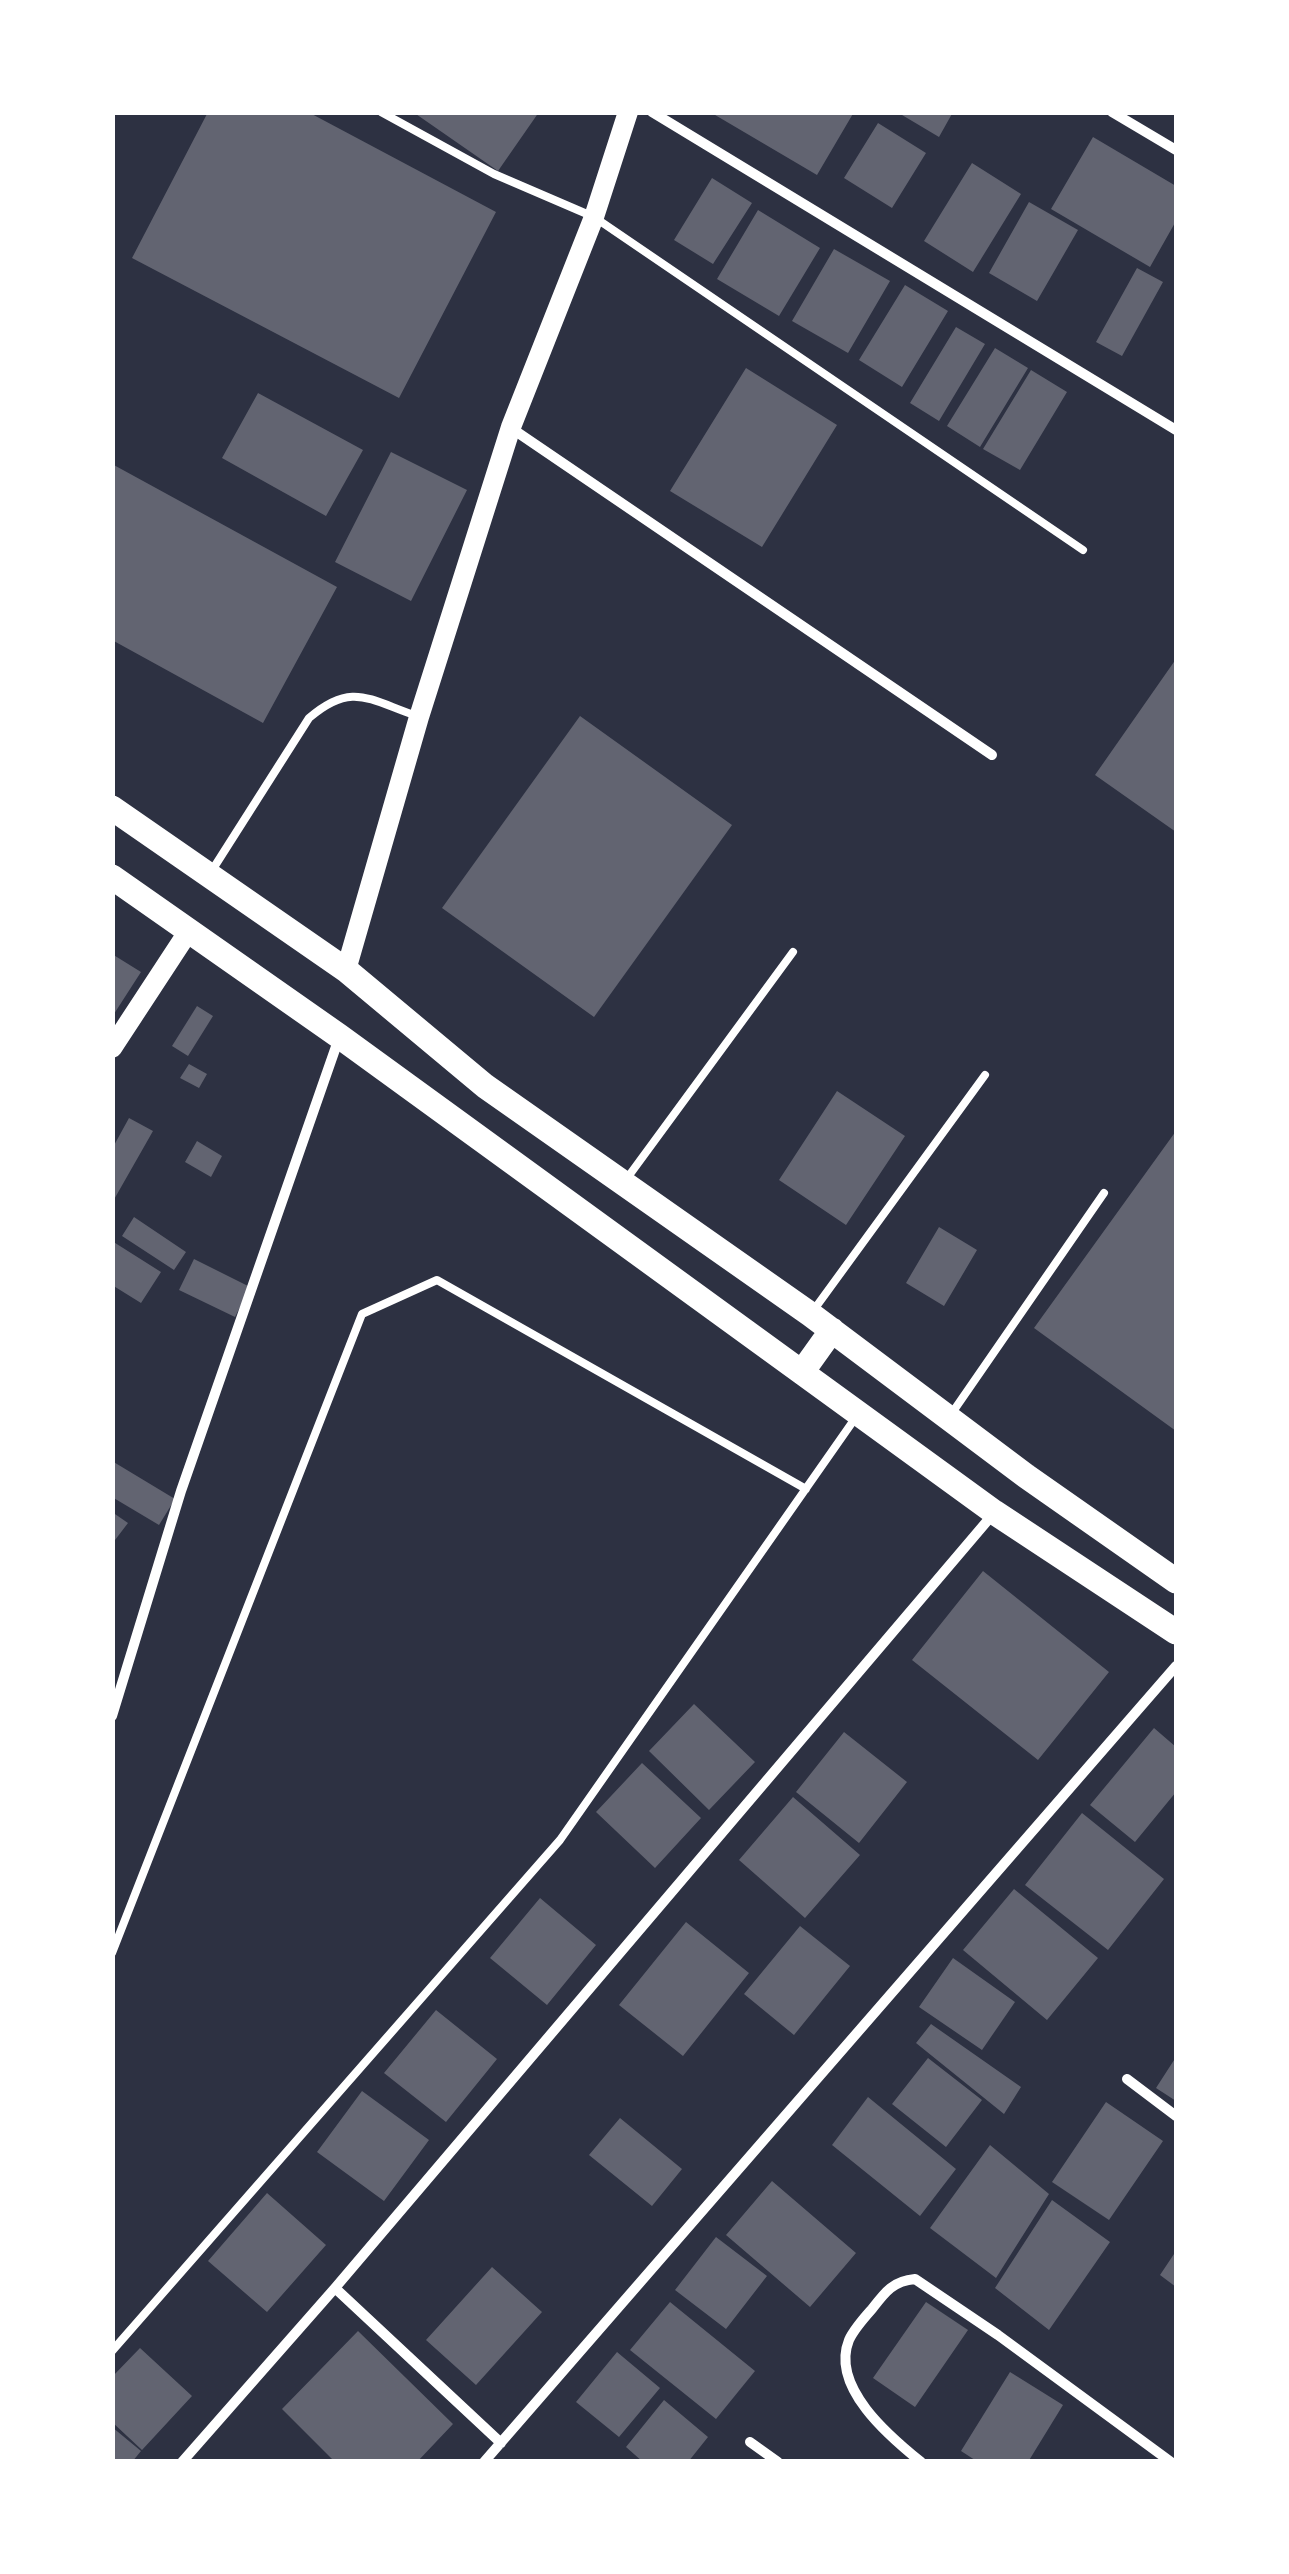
<!DOCTYPE html>
<style>
body{margin:0}
#map{position:relative;width:1289px;height:2574px;overflow:hidden;background:#2d3142;font-family:Literata,serif}
canvas{display:block}
.frame{position:absolute;inset:0;border:115px solid #fff;pointer-events:none}
</style>
<div id="map">
<canvas width="1289" height="2574"></canvas>
<div class="frame"></div>
</div>
<script>
const ctx = document.querySelector('canvas').getContext('2d');
ctx.lineJoin = 'round';
function fillPath(path, color) {
  ctx.fillStyle = color;
  ctx.fill(path, 'evenodd');
}
function stroke(path, color, width, dash) {
  ctx.strokeStyle = color;
  ctx.lineWidth = width;
  ctx.lineCap = dash ? 'butt' : 'round';
  ctx.setLineDash(dash || []);
  ctx.stroke(path);
}
fillPath(new Path2D(`
 M208 112H308L496 212 399 398 132 258Z
 M413 112H539L498 171Z
 M710 112H854L817 175Z
 M897 112H953L939 137Z
 M878 123 926 153 892 208 844 178Z
 M1093 137 1176 186V221L1150 267 1051 209Z
 M972 163 1021 194 973 272 924 241Z
 M712 178 752 203 713 264 674 240Z
 M1029 202 1078 230 1037 301 989 273Z
 M758 210 820 248 779 316 717 279Z
 M834 249 890 281 848 353 792 321Z
 M1137 268 1163 282 1122 356 1096 342Z
 M905 285 948 311 902 387 859 360Z
 M956 327 985 344 939 421 910 403Z
 M995 348 1028 368 980 447 947 426Z
 M746 368 837 425 762 547 670 491Z
 M1031 370 1067 392 1020 470 983 449Z
 M258 393 363 450 326 516 222 458Z
 M391 452 467 490 411 601 335 562Z
 M112 464 337 587 263 723 112 640Z
 M1176 659V832L1095 775Z
 M580 716 732 825 594 1017 442 908Z
 M112 954 141 972 112 1017Z
 M197 1006 213 1016 188 1056 172 1046Z
 M189 1064 207 1074 199 1088 180 1078Z
 M837 1091 905 1136 846 1225 779 1180Z
 M129 1118 153 1131 112 1203V1149Z
 M1176 1131V1431L1034 1328Z
 M197 1141 222 1156 211 1177 185 1162Z
 M134 1217 186 1252 174 1270 122 1236Z
 M939 1227 977 1250 944 1306 906 1283Z
 M112 1241 161 1272 141 1303 112 1285Z
 M194 1259 250 1287 235 1317 179 1290Z
 M112 1461 175 1499 159 1525 112 1497Z
 M112 1512 128 1523 112 1544Z
 M983 1571 1109 1672 1038 1760 912 1660Z
 M694 1704 755 1762 709 1810 649 1751Z
 M1154 1728 1176 1747V1792L1135 1842 1090 1805Z
 M844 1732 907 1782 859 1843 796 1792Z
 M642 1763 701 1818 655 1868 596 1812Z
 M793 1797 860 1855 805 1918 739 1860Z
 M1082 1813 1164 1879 1108 1950 1025 1885Z
 M1014 1889 1098 1958 1047 2020 963 1950Z
 M540 1898 596 1945 547 2005 490 1958Z
 M686 1922 749 1973 683 2056 619 2005Z
 M800 1926 850 1966 794 2035 744 1994Z
 M953 1958 1015 2002 982 2050 919 2007Z
 M436 2010 497 2059 446 2122 384 2073Z
 M931 2024 1021 2087 1004 2114 916 2043Z
 M1176 2057V2101L1156 2088Z
 M928 2058 982 2100 946 2147 892 2104Z
 M362 2091 429 2140 384 2201 317 2152Z
 M868 2097 956 2169 920 2216 832 2145Z
 M1106 2102 1163 2141 1109 2220 1052 2182Z
 M620 2118 682 2169 652 2206 589 2155Z
 M990 2145 1049 2194 996 2278 930 2228Z
 M772 2181 856 2253 810 2307 726 2235Z
 M267 2193 326 2245 267 2312 208 2261Z
 M1052 2200 1110 2242 1049 2330 995 2288Z
 M716 2237 767 2276 726 2329 675 2290Z
 M1176 2251V2287L1160 2275Z
 M492 2267 542 2312 476 2385 426 2340Z
 M670 2302 755 2371 716 2419 630 2350Z
 M926 2302 968 2330 915 2407 873 2378Z
 M358 2331 453 2424 417 2462H335L282 2409Z
 M140 2348 192 2396 142 2450 112 2422V2377Z
 M617 2352 660 2388 619 2437 576 2402Z
 M1010 2372 1063 2405 1028 2462H978L961 2451Z
 M664 2400 708 2437 688 2462H643L626 2447Z
 M112 2427 141 2451 132 2462H112Z`), '#626471');
stroke(new Path2D(`
 M381 112 494 174 594 217 1083 550
 M211 872 309 718C352 681 369 700 417 716
 M625 1181 793 952
 M813 1311 985 1075
 M952 1413 1104 1193
 M112 1953 362 1314 437 1280 806 1489
 M112 2351 560 1840 856 1417`), '#fff', 8);
stroke(new Path2D(`
 M652 112 1176 430
 M1112 112 1176 150
 M511 428 992 755
 M112 1716 181 1491 339 1038
 M1127 2079 1176 2116
 M335 2288 501 2443
 M750 2442 778 2462
 M182 2462 335 2288 994 1513
 M484 2462 1176 1666
 M921 2462C890 2437 830 2387 849 2340 854 2329 864 2318 872 2309 885 2292 893 2281 915 2279L998 2335 1171 2462`), '#fff', 10);
stroke(new Path2D(`
 M346 970 419 717 511 427 594 217 628 112
 M112 1048 188 932`), '#fff', 20);
stroke(new Path2D(`
 M112 808 346 970 485 1086 810 1314 1026 1476 1176 1581
 M112 877 339 1036 994 1512 1176 1632
 M802 1372 832 1330`), '#fff', 25);
</script>
